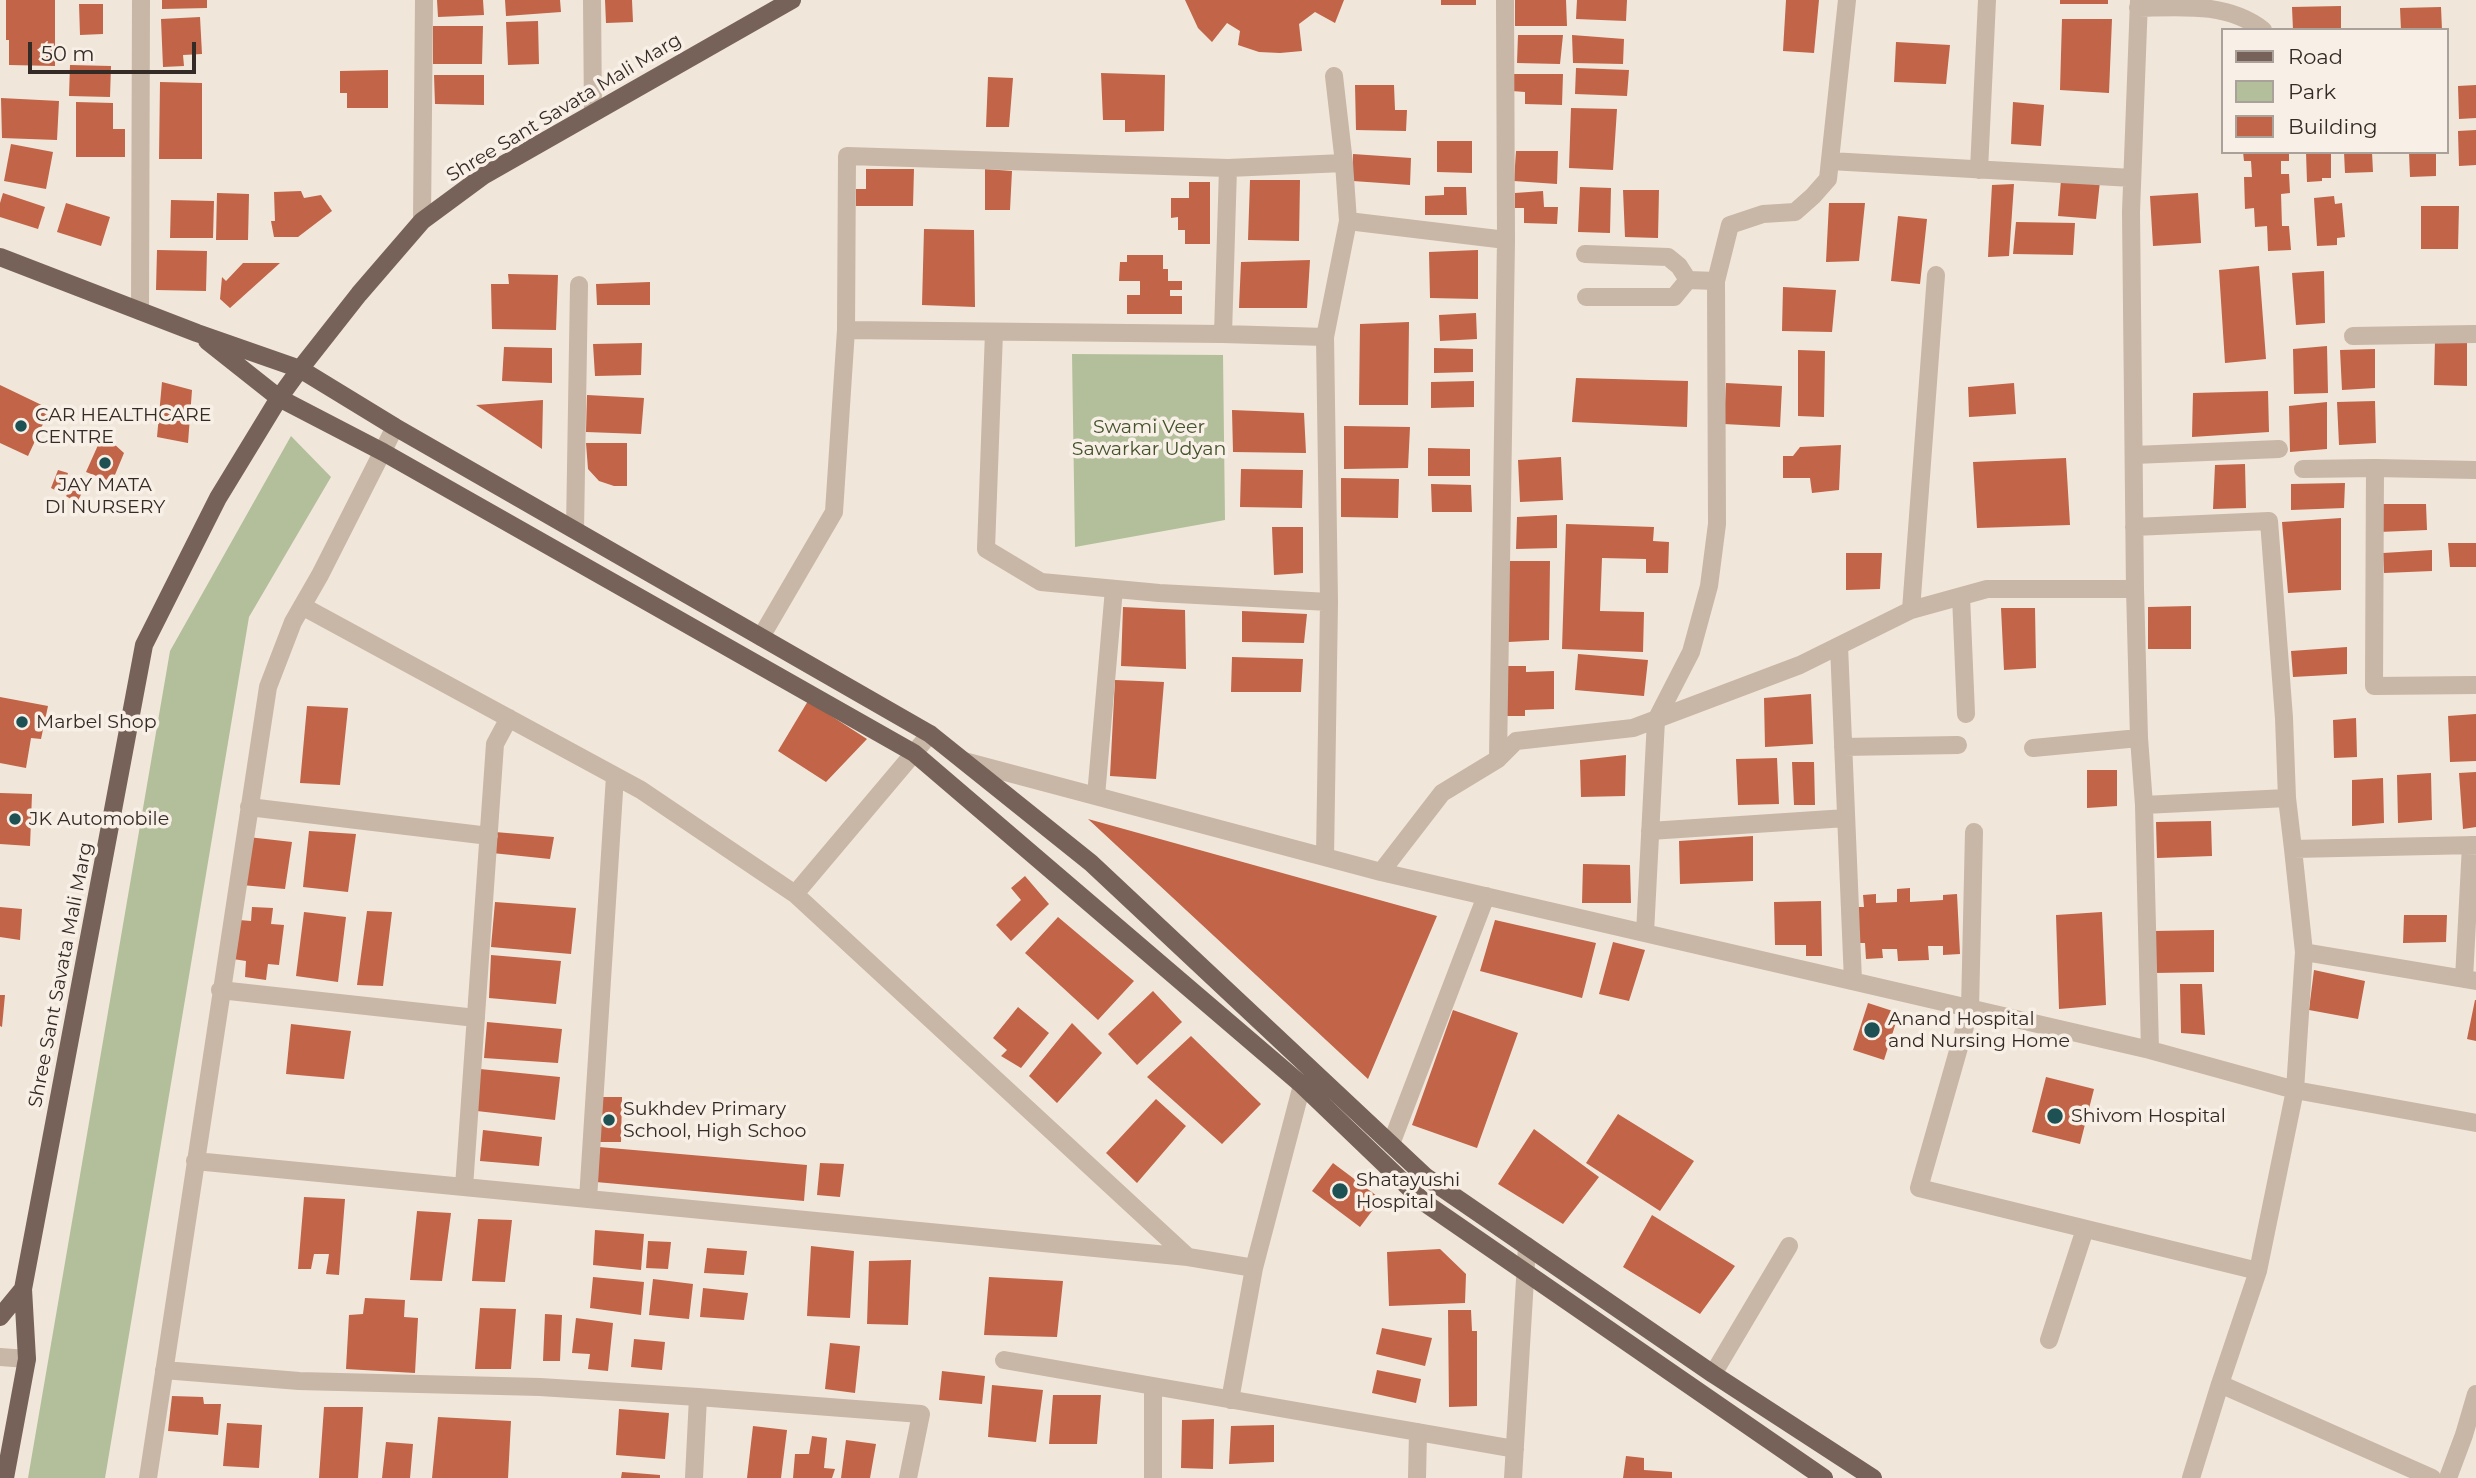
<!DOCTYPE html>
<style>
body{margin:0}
#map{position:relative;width:2476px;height:1478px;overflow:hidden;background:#f0e6da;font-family:Montserrat,sans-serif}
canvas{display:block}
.legend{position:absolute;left:2221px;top:28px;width:228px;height:126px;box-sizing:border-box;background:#f8f0e6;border:2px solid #aaa19a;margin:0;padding:9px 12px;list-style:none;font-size:21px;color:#342b27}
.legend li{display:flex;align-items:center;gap:14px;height:35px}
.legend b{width:35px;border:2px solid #aaa19a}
.scale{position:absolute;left:28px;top:42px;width:168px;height:32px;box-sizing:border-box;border:4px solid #342b27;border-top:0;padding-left:9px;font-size:21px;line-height:24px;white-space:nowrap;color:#342b27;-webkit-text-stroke:5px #f8f0e6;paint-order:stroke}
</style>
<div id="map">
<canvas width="2476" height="1478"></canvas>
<ul class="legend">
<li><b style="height:9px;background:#766258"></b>Road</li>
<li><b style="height:19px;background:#b3bf9b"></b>Park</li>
<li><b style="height:19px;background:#c16447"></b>Building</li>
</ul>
<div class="scale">50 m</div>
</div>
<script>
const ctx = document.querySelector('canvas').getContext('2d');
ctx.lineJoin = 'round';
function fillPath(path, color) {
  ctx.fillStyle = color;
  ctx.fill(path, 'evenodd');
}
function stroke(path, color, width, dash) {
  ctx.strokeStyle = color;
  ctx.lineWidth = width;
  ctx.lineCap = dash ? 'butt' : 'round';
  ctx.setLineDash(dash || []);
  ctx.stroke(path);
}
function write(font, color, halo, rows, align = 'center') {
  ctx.font = font + ' Montserrat,sans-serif';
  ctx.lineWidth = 7;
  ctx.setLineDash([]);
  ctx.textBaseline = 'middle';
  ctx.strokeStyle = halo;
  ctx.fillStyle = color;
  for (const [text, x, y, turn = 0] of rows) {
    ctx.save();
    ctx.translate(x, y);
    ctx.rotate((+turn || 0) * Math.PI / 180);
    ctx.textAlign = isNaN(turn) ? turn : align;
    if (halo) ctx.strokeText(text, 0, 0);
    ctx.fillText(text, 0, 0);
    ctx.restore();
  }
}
fillPath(new Path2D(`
 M1072 354 1223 355 1225 520 1075 547Z
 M291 436 331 477 249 617 105 1478H28L170 651Z`), '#b3bf9b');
fillPath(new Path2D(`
 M6 0H55V66L9 65V40H6Z
 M162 0H207V8L162 9Z
 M437 0H483L484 15 438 17Z
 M505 0H560L561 12 506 16Z
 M605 0H632L633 22 606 23Z
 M1185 0H1344L1335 23 1315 12 1299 24 1302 51 1280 53 1259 52 1238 45 1240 31 1227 23 1212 42 1198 28Z
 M1441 0H1476V5H1441Z
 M1515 0H1566L1567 26H1515Z
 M1577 0H1627L1626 21 1576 19Z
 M1786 0H1819L1814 53 1783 51Z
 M2060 0H2108V4H2060Z
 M79 4H103V34L80 35Z
 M2341 6V30H2293L2292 7Z
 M2441 7 2442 30H2401L2400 8Z
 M200 17 202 54 183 55 184 66 163 67 161 19Z
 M2062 19H2112L2109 93 2060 90Z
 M538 21 539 64 508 65 506 22Z
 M433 26H483L482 64H433Z
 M1518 35H1563L1560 64 1517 63Z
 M1572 35 1624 39 1623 64 1573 63Z
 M1896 42 1950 45 1946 84 1894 82Z
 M70 65 111 66 110 97 69 96Z
 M1576 68 1629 70 1627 96 1575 94Z
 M388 70V108H347V93H340V71Z
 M1101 73 1165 75 1164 131 1125 132V120H1103Z
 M1512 74H1563L1562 105 1525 104V92L1512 91Z
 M434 75H484V105L435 104Z
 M988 77 1013 78 1009 127H986Z
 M160 82 202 83V159H159Z
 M1355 85H1394L1395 110H1407L1406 131 1356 130Z
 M2476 85V118L2459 119 2458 86Z
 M1 98 59 101 57 140 2 138Z
 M76 102 113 103V129H125V157H76Z
 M2013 102 2044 105 2041 146 2011 144Z
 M1571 108 1617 109 1613 170 1569 168Z
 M2476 130V165L2459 166 2458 131Z
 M1437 141H1472V173L1437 172Z
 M11 144 53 152 46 189 4 181Z
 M1516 151H1558L1557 184 1514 181Z
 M2243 152H2289V161H2281V174H2289L2290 193 2281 194 2282 226H2289L2291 250 2268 251 2267 226 2255 227 2254 208 2245 209 2244 177H2252L2251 161H2244Z
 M2306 152H2331V178H2322V181L2307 182Z
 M2344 152H2372L2373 172 2345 173Z
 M2409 152H2436V176L2410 177Z
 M1353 154 1411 158 1410 185 1353 181Z
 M866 169H914L913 206H856V189H866Z
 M985 169 1012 171 1010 210H985Z
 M1250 180H1300L1299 241 1248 240Z
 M2061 180 2100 181 2096 219 2058 216Z
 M1189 182H1210V244H1185V230H1178V217L1171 218V198H1189Z
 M2014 184 2009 256 1988 257 1992 185Z
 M1444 187H1466L1467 215H1425V196L1444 195Z
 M1580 187 1611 188 1610 233 1578 232Z
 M1623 190H1659L1658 238 1625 237Z
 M301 191 304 198 321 195 332 211 298 237H274L271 221H275L274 192Z
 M1543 191 1544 207H1558L1557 224 1524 223V208H1515V193Z
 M3 193 45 207 38 229 0 217V203Z
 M217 193 249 194 248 240H216Z
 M2198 193 2201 243 2153 246 2150 196Z
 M2334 196 2335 204 2342 203 2345 237 2337 238V245L2317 246 2314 198Z
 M171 200 214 201 213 238H170Z
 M66 203 110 217 101 246 57 232Z
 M1829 203H1865L1859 261 1826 262Z
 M2421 206H2459L2458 249H2421Z
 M1898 216 1927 219 1920 284 1891 281Z
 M2016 222 2075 223 2073 255 2013 254Z
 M924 229 974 230 975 307 922 305Z
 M157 250 207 251 206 291 156 290Z
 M1478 250V299L1430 298 1429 252Z
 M1127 255H1163V269H1168V281H1182V290H1170V296H1182V314H1127V295H1140V281H1119L1120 262H1127Z
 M1310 260 1307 308H1239L1241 262Z
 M243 263H280L230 308 220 299 222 277 226 281Z
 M2259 266 2266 359 2225 363 2219 270Z
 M2324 271 2325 323 2296 325 2292 273Z
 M508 274 558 275 556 330 492 329 491 284H509Z
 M650 282V305H597L596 284Z
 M1783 287 1836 290 1832 332 1782 331Z
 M1476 313 1477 339 1440 341 1439 315Z
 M1409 322 1408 405H1359L1360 324Z
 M2435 340H2467V386L2434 385Z
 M642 343 641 375 595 376 593 344Z
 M2327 346 2328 393 2294 394 2293 349Z
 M504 347 552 348V383L502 381Z
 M1434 348 1473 349V372L1434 373Z
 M2375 349V388L2342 390 2340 350Z
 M1798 350 1825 351 1824 417 1798 416Z
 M1576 378 1688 381 1687 427 1572 422Z
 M1474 381V407L1431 408V382Z
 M162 382 192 390 188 443 157 437Z
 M1726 383 1782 386 1780 427 1724 424Z
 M2014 383 2016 414 1969 417 1968 387Z
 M0 385 50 409 28 456 0 443Z
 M2268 391 2269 432 2192 437 2193 393Z
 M587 395 644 398 641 434 586 432Z
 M543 400 542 449 476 405Z
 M2375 401 2376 443 2339 445 2337 402Z
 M2327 402V449L2290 452 2289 406Z
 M1232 410 1304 413 1306 453 1233 452Z
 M1344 426 1410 427 1408 468 1344 469Z
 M103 434 124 453 112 482 86 472Z
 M586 443H627V486H614L599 481 588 469Z
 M1841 445 1839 490 1812 493 1810 478H1783V456H1793L1800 447Z
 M1428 448 1470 449V476H1428Z
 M1561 457 1563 500 1520 502 1518 460Z
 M2066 458 2070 525 1977 528 1973 462Z
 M2245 464 2246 508 2213 509 2215 465Z
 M1241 469 1303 470 1302 508 1240 507Z
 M58 470 68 473 61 493 51 488Z
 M1341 478 1399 479 1398 518 1341 517Z
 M78 479 86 484 77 503 66 496Z
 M2345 483 2344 508 2291 510V484Z
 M1431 484 1471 485 1472 512H1432Z
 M2379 504H2426L2427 530 2379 532Z
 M1557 515V548L1516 549 1517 517Z
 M2341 518V590L2288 593 2282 522Z
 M1566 524 1654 527 1653 541 1669 542 1668 573H1646V559L1602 558 1600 611 1644 612 1643 652 1562 649Z
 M1272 527H1303V573L1274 575Z
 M2448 543H2476V567H2450Z
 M2432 550V571L2384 573 2383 553Z
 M1846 553H1882L1880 589 1846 590Z
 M1509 561H1550L1549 640 1508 642Z
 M2191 606V649H2148V607Z
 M1123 607 1185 610 1186 669 1121 666Z
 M2001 608H2035L2036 668 2004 670Z
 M1242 611 1307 614 1304 643 1242 642Z
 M2347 647V674L2293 677 2291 651Z
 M1578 654 1648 660 1644 696 1575 690Z
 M1232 657 1303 659 1301 692H1231Z
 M1506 666H1526V672L1554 671V709L1525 710V716H1506Z
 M1115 680 1164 682 1156 779 1110 776Z
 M1811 694 1813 744 1765 747 1764 698Z
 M0 697 48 706 41 739 31 738 26 768 0 763Z
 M808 701 867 739 826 782 778 751Z
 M307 706 348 708 340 785 300 783Z
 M2476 714V761L2450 762 2448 716Z
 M2356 718 2357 757 2334 758 2333 720Z
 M1626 755 1625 796 1581 797 1580 760Z
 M1777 758 1779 804 1738 805 1736 759Z
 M1792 762H1814L1815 805H1794Z
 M2087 770H2117V806L2087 808Z
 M2476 772V827L2463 829 2459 773Z
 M2431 773 2432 820 2398 823 2397 775Z
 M2383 778 2384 823 2352 826V780Z
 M0 793 32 794 30 846 0 844Z
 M1088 819 1437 916 1368 1079Z
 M2211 821 2212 856 2157 858 2156 822Z
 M309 831 356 834 348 892 303 887Z
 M495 832 554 837 550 859 492 853Z
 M1753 836V881L1680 884 1679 841Z
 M248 837 292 842 285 889 242 885Z
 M1583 864 1630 865 1631 903H1582Z
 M1025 876 1049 904 1011 941 996 925 1021 900 1011 888Z
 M1910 888V902L1943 900V895L1957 894 1960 954 1943 955V946H1928L1929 960 1898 961 1897 949H1882L1883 958 1866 959 1865 943H1859L1858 907H1864L1863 895 1876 894V903L1897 902V889Z
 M1821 901 1822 956H1806V945H1775L1774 902Z
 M495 902 576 908 571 954 491 947Z
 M0 907 22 909 20 940 0 937Z
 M252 907 273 908 271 924 284 925 279 965 268 964 266 980 245 977 246 961 233 959 239 920 251 921Z
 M367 911 392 912 383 986 357 985Z
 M304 912 346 917 338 982 296 976Z
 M2102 912 2106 1005 2059 1009 2056 915Z
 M2404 915H2447L2446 942 2403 943Z
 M1058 917 1134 981 1098 1020 1025 953Z
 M1495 920 1596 943 1582 998 1480 971Z
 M2214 930V972L2153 973V931Z
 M1613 942 1645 950 1629 1001 1599 994Z
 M491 955 561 961 556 1004 489 998Z
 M2314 970 2365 981 2358 1019 2309 1010Z
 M2180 984H2202L2205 1035 2181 1033Z
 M1153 991 1182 1022 1137 1065 1108 1034Z
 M0 995H5L2 1027 0 1026Z
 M2475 1000H2476V1041L2467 1039Z
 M1868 1003 1899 1013 1884 1060 1853 1050Z
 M1018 1007 1049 1033 1021 1068 1001 1056 1007 1050 993 1038Z
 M1453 1010 1518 1033 1477 1148 1412 1125Z
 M487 1022 562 1029 558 1063 484 1058Z
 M1072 1023 1102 1053 1057 1103 1029 1076Z
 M291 1024 351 1031 344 1079 286 1074Z
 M1191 1036 1261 1104 1222 1144 1147 1077Z
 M480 1069 560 1077 555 1120 477 1111Z
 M2046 1077 2094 1089 2080 1144 2032 1132Z
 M597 1097H622L621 1142H596Z
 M1156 1099 1186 1126 1137 1183 1106 1153Z
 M1618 1114 1694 1161 1660 1211 1586 1163Z
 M1534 1129 1599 1177 1563 1224 1498 1184Z
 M483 1130 542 1137 539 1166 480 1161Z
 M599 1147 807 1165 804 1201 596 1182Z
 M820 1163 844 1164 840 1197 817 1195Z
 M1333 1163 1381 1199 1360 1227 1312 1191Z
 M304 1197 345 1199 339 1275 326 1274 329 1254H314L311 1269H298Z
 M417 1211 451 1213 442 1281 410 1280Z
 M1652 1215 1735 1266 1700 1314 1623 1267Z
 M478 1219 512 1220 505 1282 472 1281Z
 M595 1230 644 1234 641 1270 593 1265Z
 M648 1241 671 1242 668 1269 646 1268Z
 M811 1246 854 1251 850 1318 807 1316Z
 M707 1248 747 1251 744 1275 704 1273Z
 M1440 1249 1466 1274 1465 1303 1389 1306 1387 1252Z
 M911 1260 908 1325 867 1324 869 1261Z
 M593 1277 644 1282 641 1315 590 1308Z
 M989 1277 1063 1281 1057 1337 984 1335Z
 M653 1279 693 1284 689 1319 649 1315Z
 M703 1288 748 1293 744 1320 700 1317Z
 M365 1298 405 1300 404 1317 418 1318 415 1373 346 1369 349 1315 363 1314Z
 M480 1308 516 1309 511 1369H475Z
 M1448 1310H1471L1472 1331H1477V1406L1449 1407Z
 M545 1314 562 1315 560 1361H543Z
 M576 1318 613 1323 608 1371 588 1369 590 1354 572 1353Z
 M1382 1328 1432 1338 1425 1366 1376 1354Z
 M634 1339 665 1342 662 1370 631 1367Z
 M830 1343 860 1346 855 1393 825 1389Z
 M1377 1370 1421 1379 1416 1403 1372 1393Z
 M942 1371 985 1376 982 1404 939 1400Z
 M992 1385 1043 1390 1036 1442 988 1437Z
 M1053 1395H1101L1097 1444H1049Z
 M172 1396 203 1397 204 1404H221L218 1435 168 1431Z
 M324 1407H363L358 1478H319Z
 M619 1409 669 1413 665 1459 616 1455Z
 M438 1417 511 1421 508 1478H432Z
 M1214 1419 1213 1469 1181 1468 1182 1420Z
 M227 1423 262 1425 259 1468 223 1466Z
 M1274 1425V1462L1229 1464 1231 1426Z
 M753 1426 787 1430 781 1478H747Z
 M812 1436 827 1438 824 1468 835 1469 832 1478H793L795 1454H809Z
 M846 1440 876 1444 870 1478H841Z
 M386 1442 413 1444 410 1478H382Z
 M1626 1456 1644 1458V1470L1672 1472V1478H1623Z
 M622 1472 660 1475V1478H621Z`), '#c16447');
stroke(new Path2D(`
 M592 0 593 113
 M2138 8C2181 7 2227 2 2263 30
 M1334 76 1344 163
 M1830 161 2132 178
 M1979 170 1987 0
 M422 221 424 0
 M1585 254 1668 257 1679 266 1688 280 1716 281
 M1586 297H1674L1688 280
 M140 311 141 0
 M846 330 847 156 1228 168
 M994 332 986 549 1041 582 1159 593 1329 602
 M1223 334 1325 337
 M2353 336 2476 334
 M2134 455 2279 449
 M2303 469 2375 468
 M2476 470 2375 468 2374 686 2476 685
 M2134 527 2269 521 2284 718 2287 798 2293 849
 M575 530 579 285
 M2135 589 2131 212 2139 0
 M1961 596 1966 714
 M302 606 641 790 795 894 1188 1257 1254 1268 1302 1085
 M1911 610 1936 275
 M761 637 834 512 846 330 1223 334 1228 168 1344 163 1348 221
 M1839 646 1853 981
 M1843 747 1958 745
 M2033 748 2139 738
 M1498 759 1506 240 1505 0
 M964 761 1381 872 2150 1050 2295 1090 2258 1271
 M1096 796 1114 589
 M2144 805 2287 798
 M249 807 489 836
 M1650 831 1846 818
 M1974 832 1970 1009 1919 1188 2258 1271 2220 1384 2432 1478
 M1325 857 1329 602 1325 337 1348 221 1506 240
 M1381 872 1442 793 1498 759 1516 741 1633 728 1800 665 1911 610 1987 589H2135L2139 738 2144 805 2150 1050
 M795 894 930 734
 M1645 933 1656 720 1691 652 1709 586 1717 524 1716 281 1730 225 1763 214 1795 212 1813 196 1828 179 1847 0
 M2304 952 2293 849 2476 845
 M2464 979 2471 845
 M2476 981 2304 952 2295 1090 2476 1123
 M220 990 476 1018
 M1391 1144 1486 896
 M195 1161 1188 1257
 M464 1187 495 744 509 718
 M588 1199 615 776
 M2049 1340 2085 1229
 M0 1357 27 1359
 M1004 1360 1515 1449
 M164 1370 299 1381 540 1387 698 1397
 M1713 1374 1789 1246
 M1230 1400 1254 1268
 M148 1478 268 687 293 622 320 575 395 427
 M694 1478 698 1397 921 1414 908 1478
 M1153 1478V1387
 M1417 1478 1418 1432
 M1513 1478 1527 1246
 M2191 1478 2220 1384
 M2448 1478 2464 1435 2476 1394`), '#c8b6a6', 18);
stroke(new Path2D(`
 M0 257 197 333 300 369 395 427 930 734 1091 863 1426 1177 1713 1374 1873 1478
 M207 341 279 398 383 452 914 753 1302 1085 1425 1203 1824 1478
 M0 1317 23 1289
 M5 1478 27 1359 23 1289 144 645 218 498 279 398 300 369 359 294 422 221 483 176 792 0`), '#766258', 18);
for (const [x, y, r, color] of [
 [21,426,7,"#1e5154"],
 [105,463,7,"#1e5154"],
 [22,722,7,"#1e5154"],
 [15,819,7,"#1e5154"],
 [1872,1030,9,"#1e5154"],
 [2055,1116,9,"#1e5154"],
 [609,1120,7,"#1e5154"],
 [1340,1191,9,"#1e5154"]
]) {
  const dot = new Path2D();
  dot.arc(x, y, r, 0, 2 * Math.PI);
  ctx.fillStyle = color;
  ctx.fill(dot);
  stroke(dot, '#f8f0e6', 2.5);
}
write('19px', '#342b27', '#f8f0e6', [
 ["Shree Sant Savata Mali Marg",564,108,-31],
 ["Shree Sant Savata Mali Marg",61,975,-79]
]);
write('19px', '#342b27', '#f8f0e6', [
 ["CAR HEALTHCARE",35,415],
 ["CENTRE",35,437],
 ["JAY MATA",105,485,"center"],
 ["DI NURSERY",105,507,"center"],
 ["Marbel Shop",36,722],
 ["JK Automobile",29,819],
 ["Anand Hospital",1888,1019],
 ["and Nursing Home",1888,1041],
 ["Sukhdev Primary",623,1109],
 ["School, High Schoo",623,1131],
 ["Shivom Hospital",2071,1116],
 ["Shatayushi",1356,1180],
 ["Hospital",1356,1202]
], 'left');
write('19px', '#44522c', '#f8f0e6', [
 ["Swami Veer",1149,427],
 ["Sawarkar Udyan",1149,449]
]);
</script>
